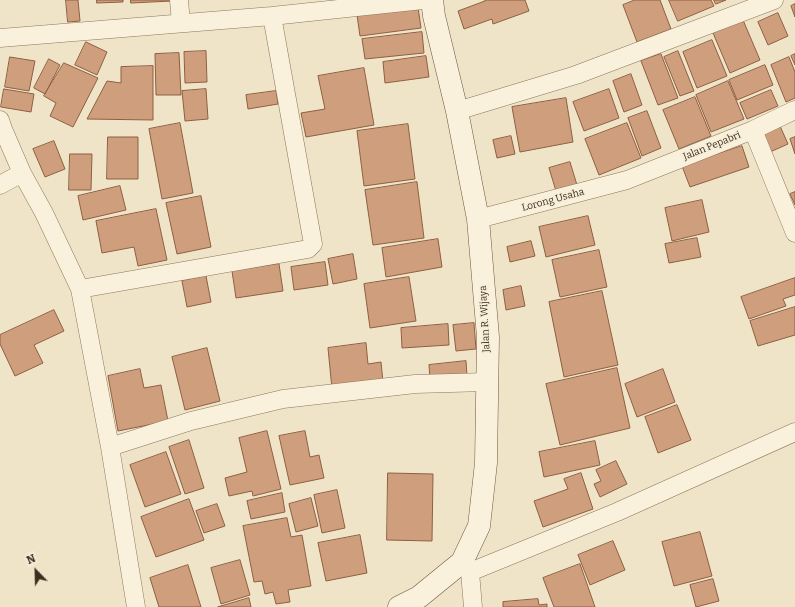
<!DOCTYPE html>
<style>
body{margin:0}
#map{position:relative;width:795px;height:607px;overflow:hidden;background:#f0e4c8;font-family:Bitter,serif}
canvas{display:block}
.north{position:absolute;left:16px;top:551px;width:40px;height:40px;-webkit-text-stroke:3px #f7eed8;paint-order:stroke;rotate:337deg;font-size:11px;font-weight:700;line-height:16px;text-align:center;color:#3d2e20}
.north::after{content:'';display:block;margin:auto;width:14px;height:18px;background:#3d2e20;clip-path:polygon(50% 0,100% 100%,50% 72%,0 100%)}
</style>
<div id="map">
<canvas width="795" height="607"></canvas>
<div class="north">N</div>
</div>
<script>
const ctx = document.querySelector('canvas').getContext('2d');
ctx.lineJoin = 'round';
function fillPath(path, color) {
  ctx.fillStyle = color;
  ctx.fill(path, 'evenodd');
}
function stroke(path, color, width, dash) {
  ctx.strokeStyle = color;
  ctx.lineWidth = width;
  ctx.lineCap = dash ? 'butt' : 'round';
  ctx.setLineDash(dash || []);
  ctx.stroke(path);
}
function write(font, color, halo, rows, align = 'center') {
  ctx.font = font + ' Bitter,serif';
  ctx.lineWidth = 3.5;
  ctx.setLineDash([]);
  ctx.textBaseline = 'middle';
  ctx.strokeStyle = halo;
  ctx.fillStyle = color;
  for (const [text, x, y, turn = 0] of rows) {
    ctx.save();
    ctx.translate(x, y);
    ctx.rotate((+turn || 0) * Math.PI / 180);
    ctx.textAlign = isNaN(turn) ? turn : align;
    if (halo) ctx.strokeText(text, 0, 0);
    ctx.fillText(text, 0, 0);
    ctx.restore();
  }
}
const building = new Path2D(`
 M66 0H78L80 21 68 22Z
 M97 0H123V2L97 3Z
 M131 0H172V1L131 3Z
 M485 0H525L529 11 493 24 492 19 464 29 458 11 485 1Z
 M635 0H660L671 29 637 42 623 5Z
 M669 0H711L714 6 678 21Z
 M714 0H726L716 4Z
 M795 4V17L791 6Z
 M418 7 421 28 360 36 357 15Z
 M778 13 788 36 768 45 758 22Z
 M743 20 760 60 730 73 713 33Z
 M422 32 424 53 365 59 362 39Z
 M712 40 727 76 697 88 683 52Z
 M86 42 107 52 97 75 75 65Z
 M206 51 207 82 185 83 184 52Z
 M678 51 694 91 680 96 664 57Z
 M179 53 181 95H156L155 54Z
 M661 54 678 98 658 105 641 61Z
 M795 54V65L791 56Z
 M426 56 429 77 385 83 383 62Z
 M10 57 35 61 29 91 5 87Z
 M789 57 795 72V98L786 102 771 65Z
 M49 59 60 65 45 94 34 88Z
 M64 63 98 78 73 127 50 116 56 103 44 96Z
 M765 65 773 85 737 100 729 80Z
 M153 66V120L87 119 107 81 121 83V67Z
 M364 68 374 125 306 137 301 113 325 109 318 76Z
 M631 74 642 105 624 112 613 81Z
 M728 81 744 119 711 132 696 95Z
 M4 89 34 94 31 112 1 107Z
 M206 89 208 119 185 121 182 91Z
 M609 89 619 118 584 131 573 102Z
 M771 90 778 106 747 119 740 103Z
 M276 91 278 104 248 109 246 95Z
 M695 97 711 136 679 149 663 110Z
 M566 98 573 142 520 152 512 107Z
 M647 111 661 148 642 156 628 118Z
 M180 123 193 193 162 199 149 129Z
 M627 123 641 158 599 175 585 139Z
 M408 124 415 179 364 186 357 131Z
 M780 126 788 144 770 152 762 134Z
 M511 136 515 154 497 158 493 140Z
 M108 137H138V179H107Z
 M795 137V154L790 139Z
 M54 141 65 169 45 177 33 149Z
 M742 146 749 167 690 187 682 166Z
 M70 154H92L91 190H69Z
 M570 162 577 185 556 191 549 168Z
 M417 182 424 238 373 245 365 190Z
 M120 186 126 210 83 220 78 196Z
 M795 192V205L790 194Z
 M201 196 211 247 177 254 166 203Z
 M702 200 709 232 672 241 665 208Z
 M156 209 167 260 138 266 134 247 102 253 96 221Z
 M588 216 595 245 546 257 539 227Z
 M697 238 701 257 669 263 665 244Z
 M438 239 442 267 386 277 382 248Z
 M531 241 535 256 510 262 507 247Z
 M599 250 607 287 560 297 552 260Z
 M353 254 357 279 333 284 328 259Z
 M325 262 328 285 294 290 291 267Z
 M279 264 283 291 236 298 232 271Z
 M206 276 211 302 187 307 182 281Z
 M409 277 416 321 370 328 364 284Z
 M795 278V295L783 299 786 306 749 319 741 297Z
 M521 286 525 306 506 310 503 290Z
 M602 291 618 365 564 377 549 302Z
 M795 307V335L758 346 750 321Z
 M54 310 64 331 34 345 43 363 15 376 0 344V335Z
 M474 323 476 349 456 351 453 325Z
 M448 324 449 345 402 348 401 328Z
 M366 343 368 364 381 362 383 382 332 389 328 348Z
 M207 348 220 401 185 410 172 357Z
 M466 361 467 376 430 379 429 365Z
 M617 368 630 428 560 445 546 384Z
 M140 369 144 388 161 385 168 421 118 431 108 376Z
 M663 369 675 402 637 417 625 384Z
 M677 405 691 440 658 453 645 417Z
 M267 431 281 489 253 496 252 491 229 496 225 478 247 472 239 438Z
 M305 431 310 457 319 455 324 478 290 485 279 436Z
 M189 440 204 488 185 494 169 447Z
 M595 441 600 465 544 477 539 452Z
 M166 452 181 494 145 507 130 465Z
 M616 461 627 484 600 497 594 484 601 481 596 470Z
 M388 473 433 474 432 541 387 540Z
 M581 473 593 509 543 527 534 501 568 489 564 479Z
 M337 490 345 528 322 533 314 495Z
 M282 493 285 512 251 519 247 501Z
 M311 498 318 526 296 532 289 504Z
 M189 499 204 540 156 557 141 517Z
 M217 504 225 526 204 533 196 511Z
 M287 518 291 537 302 535 311 586 288 590 290 602 276 604 273 592 265 594 262 581 254 582 243 526Z
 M700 532 712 576 674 586 662 542Z
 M360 535 367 573 326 581 318 543Z
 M613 541 625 570 590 585 578 555Z
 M240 560 250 595 221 604 211 568Z
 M580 564 595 607H554L543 578Z
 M188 565 201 607H159L150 578Z
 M713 579 719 601 696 607 690 585Z
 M249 598 251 607H218Z
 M538 599 539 605 547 604V607H503V602Z`);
fillPath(building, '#cf9f7d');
stroke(building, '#8d5f41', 1);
const street = new Path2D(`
 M179 0 181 23
 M0 38 272 16 423 0
 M457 111 576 75 774 0
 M0 120 3 129 22 173 44 213 80 289 110 447 136 607
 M753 130 795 233
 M0 185 22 173
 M478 219 627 180 753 130 795 110
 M80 289 308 249 313 244 272 16
 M110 447 191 421 283 399 415 384 487 382
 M463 563 470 572 473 607
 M470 572 617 512 795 432`);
const secondary = new Path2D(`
 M399 607 419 597 462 562 479 526 486 463 488 337 478 219 457 111 434 16 432 0`);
stroke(street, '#8d765c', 19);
stroke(secondary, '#6f573f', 23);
stroke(street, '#faf1dc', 18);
stroke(secondary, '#faf1dc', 22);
write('10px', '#3d2e20', '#f7eed8', [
 ["Jalan Pepabri",712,146,-22],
 ["Lorong Usaha",553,200,-15],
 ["Jalan R. Wijaya",485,319,-93]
]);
</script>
